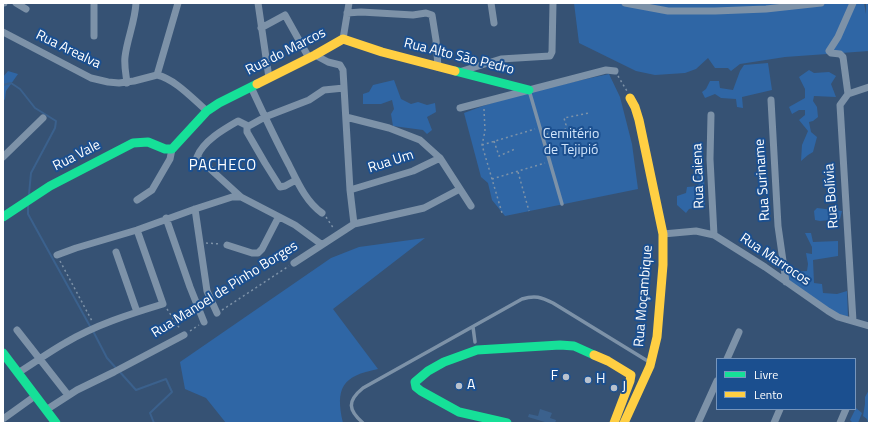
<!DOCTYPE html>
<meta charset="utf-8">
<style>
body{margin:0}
#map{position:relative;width:872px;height:426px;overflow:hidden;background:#365274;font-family:"Titillium Web",sans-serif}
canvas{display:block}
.frame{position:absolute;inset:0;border:4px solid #fff;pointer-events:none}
.legend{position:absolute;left:716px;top:358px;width:140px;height:52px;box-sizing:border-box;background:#1b4f8f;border:1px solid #7695bc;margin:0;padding:5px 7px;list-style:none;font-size:12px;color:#fff}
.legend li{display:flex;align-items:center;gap:8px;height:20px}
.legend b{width:20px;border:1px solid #7695bc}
</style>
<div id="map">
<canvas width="872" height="426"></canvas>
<div class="frame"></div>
<ul class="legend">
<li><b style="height:5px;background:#16e098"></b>Livre</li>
<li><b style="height:5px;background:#ffcf43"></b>Lento</li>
</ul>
</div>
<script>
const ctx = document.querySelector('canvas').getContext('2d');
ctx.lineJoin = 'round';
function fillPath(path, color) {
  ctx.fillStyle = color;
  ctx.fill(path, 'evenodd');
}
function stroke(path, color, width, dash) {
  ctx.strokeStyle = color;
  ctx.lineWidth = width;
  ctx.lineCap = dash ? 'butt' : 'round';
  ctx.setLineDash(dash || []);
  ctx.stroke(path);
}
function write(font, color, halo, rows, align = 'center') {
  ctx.font = font + ' "Titillium Web",sans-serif';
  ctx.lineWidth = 4;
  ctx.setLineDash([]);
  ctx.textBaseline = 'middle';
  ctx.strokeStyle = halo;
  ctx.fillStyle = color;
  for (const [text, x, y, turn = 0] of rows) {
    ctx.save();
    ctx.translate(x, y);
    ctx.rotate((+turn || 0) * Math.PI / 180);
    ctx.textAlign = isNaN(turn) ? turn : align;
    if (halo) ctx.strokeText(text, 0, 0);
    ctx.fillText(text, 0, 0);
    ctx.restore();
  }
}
fillPath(new Path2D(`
 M574 3H864L866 14V3H869V51L785 57 740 64 731 71 728 68H715L708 58 696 69 685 73 655 75 636 71 579 43Z
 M768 63 772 90 742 97 743 108 737 107 736 99 721 98 715 94 705 98 702 92 706 89 710 81H719L720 88 733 90 740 71 744 65Z
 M809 70 814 73 829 72 836 76 831 84 836 97 814 96 813 101 817 107 818 117 813 121 809 122 811 132 817 137 813 152 808 155 801 161 802 145 808 131 799 120 805 115V110H799L792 114 789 107 805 98V89L799 77Z
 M8 71 18 74 6 91 5 99 3 102V77Z
 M609 74 620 97 632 144 638 189 505 216 492 200 488 183 481 177 464 113C510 95 560 85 609 74Z
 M394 80 401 99 411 104 418 102 427 105 435 103 436 112 427 117 432 130 427 134 423 130 393 126 391 114 394 109 392 100 381 104H363V94L369 92 373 85Z
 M696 174H704L705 205 689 209 686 213 677 205V196L686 193 687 187 699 186Z
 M817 208 842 211 840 219 820 221 815 220 814 211Z
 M805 233H811L813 242 838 241V256L813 260 814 283 822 284 823 293 837 294 847 291 848 317 832 312 789 284 788 272 807 271 808 264 806 253 812 254V247Z
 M425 238 333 309 378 369C342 376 335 388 343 423H226L206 398 185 389 180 362 331 258 359 247Z
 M869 390V423H868L867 419 863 416 865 404V397Z
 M856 408 862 413 858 423H853L850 420Z`), '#2f66a5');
fillPath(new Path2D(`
 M540 409 552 413 550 418 556 420 555 423H548L528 417 529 414 538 416Z`), '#3b618d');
stroke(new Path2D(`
 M3 85 11 83 20 89 35 108 56 121 55 128 31 173 29 194
 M28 204V214L91 328
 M93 331 107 358 116 368
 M119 371 136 390 166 379 172 392 150 413 154 423`), '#3b618d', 2);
stroke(new Path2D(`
 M618 76 627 91
 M484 109 485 131 482 145 502 213
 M546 134 565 131 566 125 564 118 589 113
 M494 141 499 156 515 149
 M482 145 535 129
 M518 172 529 211
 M492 179 545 163
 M326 217 334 229
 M206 243 220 244
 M60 261 92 321
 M167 309 180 329
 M222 310 289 266
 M190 331 199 325`), '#7d92a8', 1.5, [2, 3]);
stroke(new Path2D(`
 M529 90 562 204
 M473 327 475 342
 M363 423C348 410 347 401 363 388L522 299C535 295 541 297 553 303L646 360`), '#7d92a8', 3.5);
stroke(new Path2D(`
 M3 3H4
 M16 3 26 9
 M94 3V36
 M258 3 269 78
 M491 3 494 23
 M625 3 668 11H715L766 9 821 3
 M347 13 361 12 413 15 426 13 432 15 436 40 438 67
 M261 28 285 15 309 58
 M3 32 91 78 108 82 119 83 134 81 157 75C175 79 193 99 207 111
 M343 39 349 3
 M315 55 328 62 340 65 343 70 350 190 354 224
 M459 72 501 59 550 56 552 52 553 3
 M157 75 178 3
 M127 83C126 74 124 66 125 57 127 39 135 22 136 3
 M251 87C263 113 275 139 289 165 297 181 306 202 322 213
 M848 94 843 57 840 54 831 53 829 51 838 37 853 3
 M771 100 778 226 786 282
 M460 108 606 70 615 71
 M711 115 710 159 714 235
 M346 117 389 128 420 140 440 158 471 206
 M3 157 43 118
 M296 180 285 186 280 187 265 163 247 132V127L265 117 309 100 324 90 344 88
 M350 190 413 171 440 158
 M241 197 197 157C203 141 224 129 238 121L248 126
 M137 200 152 190 170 159 172 149
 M195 209 207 291 217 313
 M166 218 190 287 204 322
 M663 234 696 231 714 235 765 267 828 311 838 317 869 326
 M227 245 252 253H258L262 249 278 218
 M116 252 137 312
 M57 255 76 248 137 230 195 209 232 197H241L295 225 321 244
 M294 263 354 224 424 208 460 189
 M853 321 840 105 848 94 869 87
 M17 330 68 395
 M727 359 739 332
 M18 373C34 363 49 352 65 343 95 325 130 314 163 304L137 230
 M46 410 77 390 114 372 184 335
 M3 419 35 396
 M698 423 717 381
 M774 423 780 409
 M840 423 846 409`), '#7d92a8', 7);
stroke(new Path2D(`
 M455 71 529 90
 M3 217 50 186 133 143 148 142 165 149H172L207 111 219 103 257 84
 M3 353 56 423
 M507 423 459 412 421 391 416 387 415 382 428 371 444 362 477 350 560 345 574 346 594 355`), '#16e098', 9);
stroke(new Path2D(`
 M257 84 315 55 343 39 382 52 455 71
 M594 355 608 361 631 375 630 381 614 423
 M624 423 650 366 657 337 663 265V234L639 120 635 107 630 98`), '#ffcf43', 9);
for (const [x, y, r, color] of [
 [566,377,4,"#b9c2ce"],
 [588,380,4,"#b9c2ce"],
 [459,386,4,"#b9c2ce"],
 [614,388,4,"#b9c2ce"]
]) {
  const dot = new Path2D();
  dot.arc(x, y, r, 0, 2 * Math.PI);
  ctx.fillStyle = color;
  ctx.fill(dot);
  stroke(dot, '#1b4f8f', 1.5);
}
write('14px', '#fff', '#1b4f8f', [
 ["Rua Arealva",68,50,26],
 ["Rua do Marcos",286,52,-27],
 ["Rua Alto São Pedro",459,57,14],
 ["Rua Vale",77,156,-27],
 ["Rua Um",391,162,-18],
 ["Rua Caiena",699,176,-92],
 ["Rua Suriname",763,180,-94],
 ["Rua Bolívia",832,196,-94],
 ["Rua Marrocos",775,260,34],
 ["Rua Manoel de Pinho Borges",225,290,-32],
 ["Rua Moçambique",644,296,-85]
]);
write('14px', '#cfe3fa', '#1b4f8f', [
 ["Cemitério",571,135],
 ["de Tejipió",571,151]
]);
write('14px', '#fff', '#1b4f8f', [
 ["F",558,377,"right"],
 ["H",596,380],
 ["A",467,386],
 ["J",622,388]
], 'left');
ctx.letterSpacing = '1px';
write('15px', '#fff', '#1b4f8f', [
 ["PACHECO",223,166]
]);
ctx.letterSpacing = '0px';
</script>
